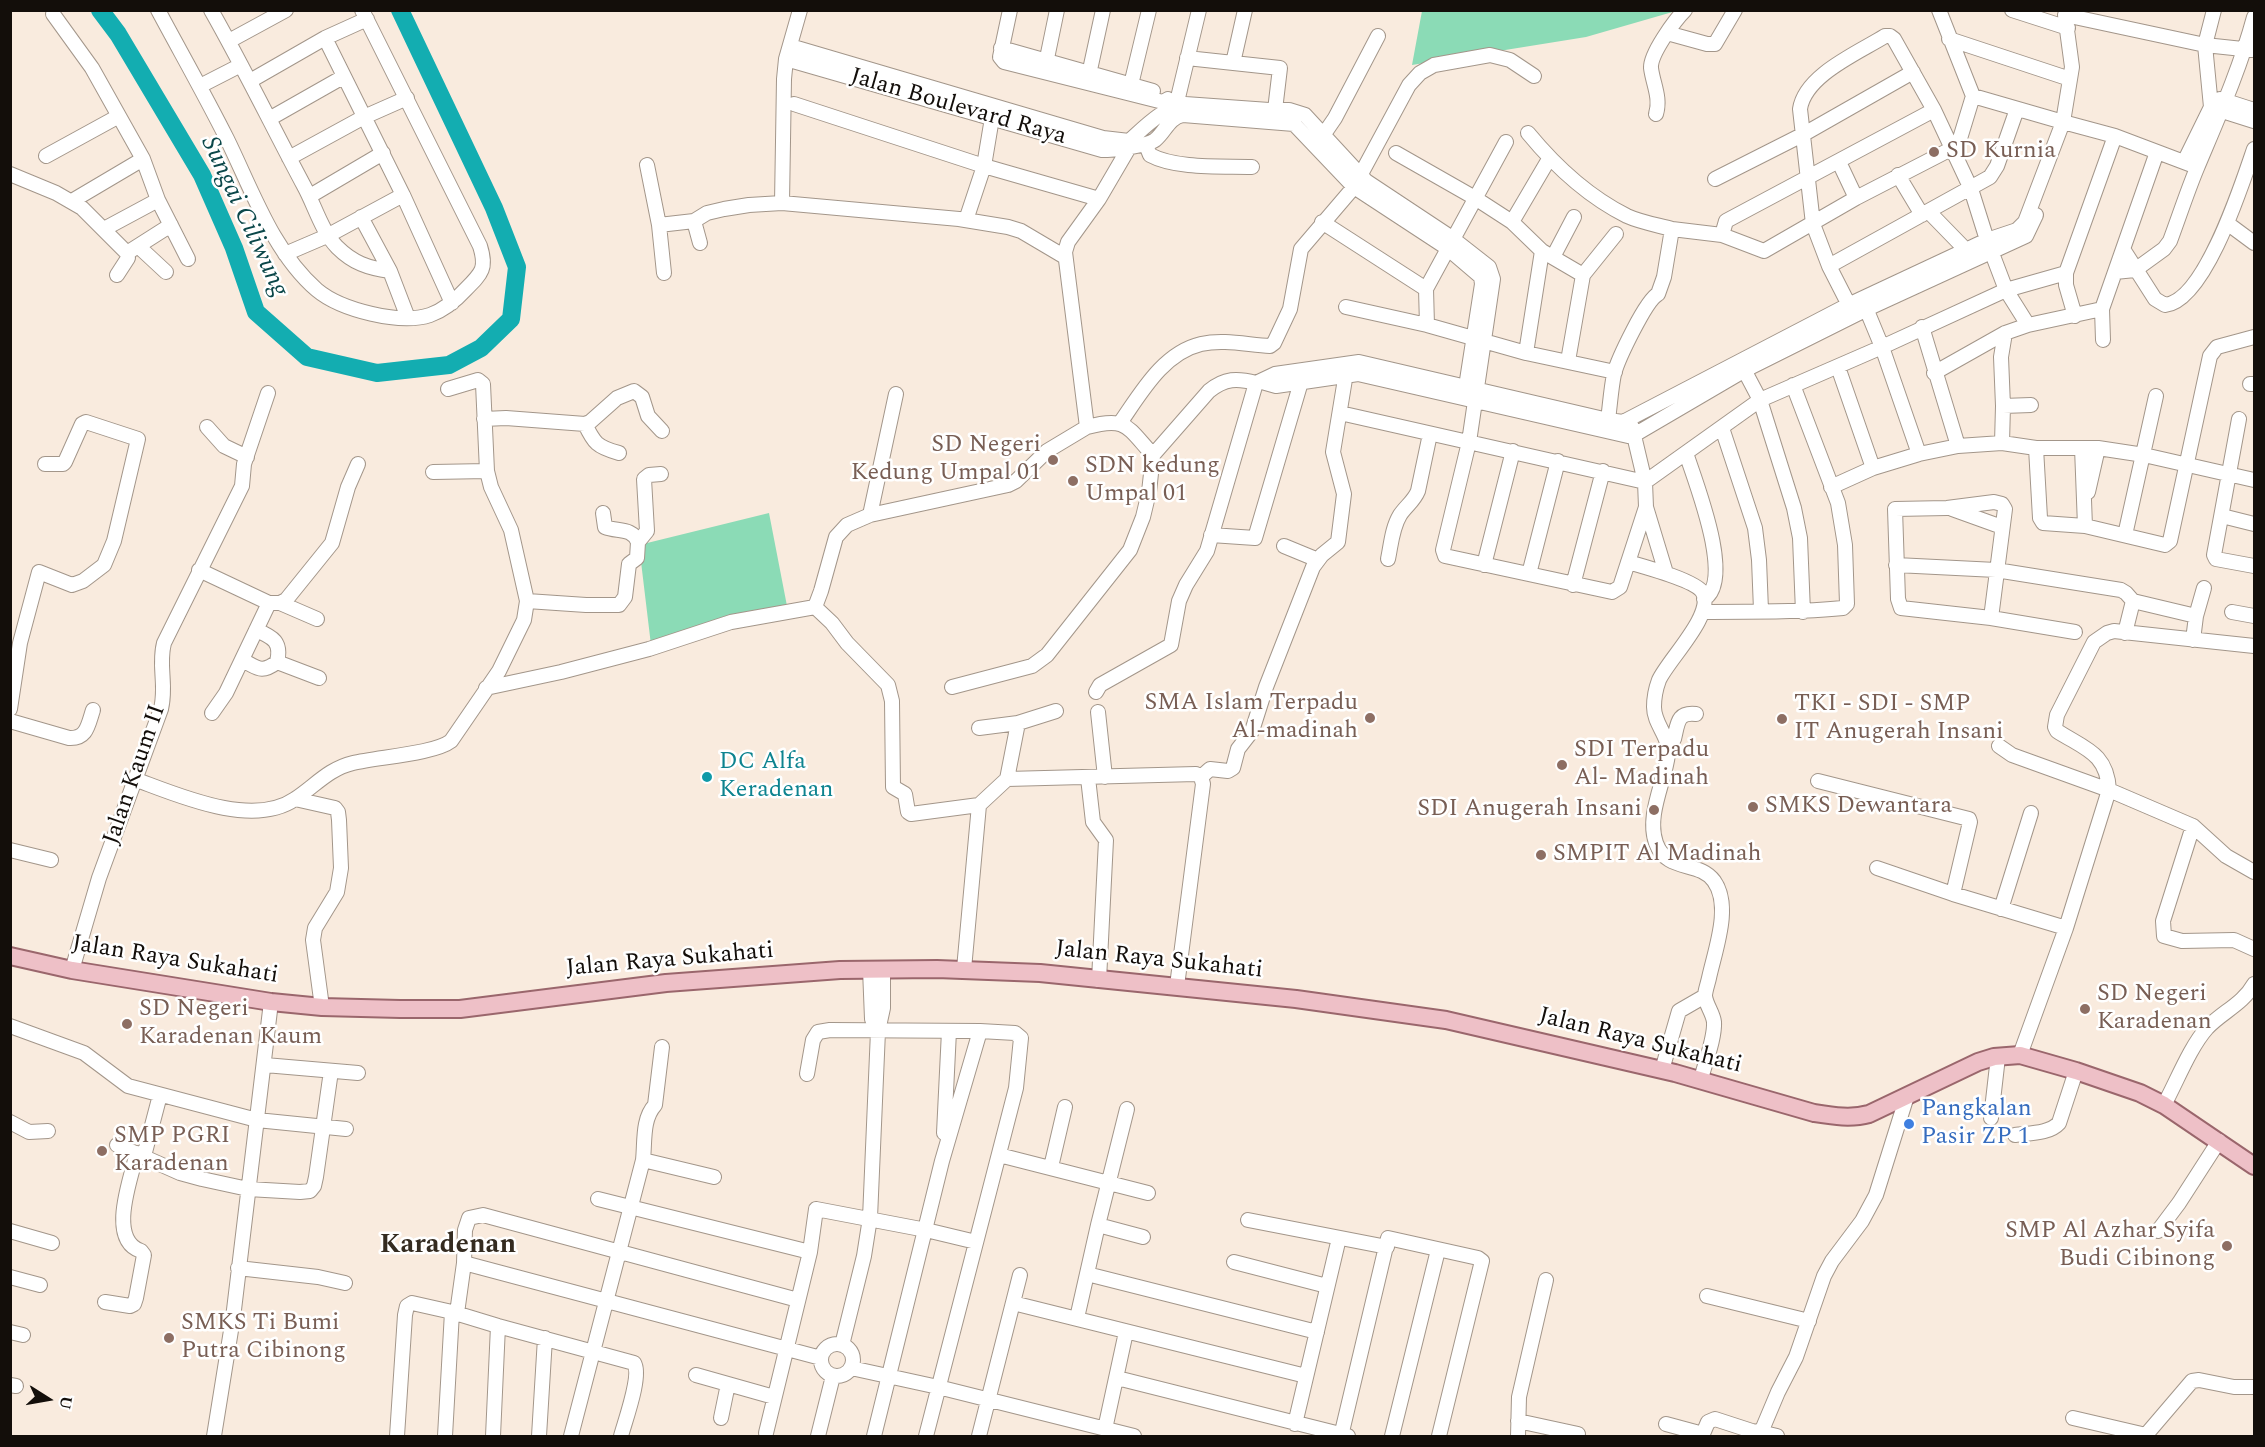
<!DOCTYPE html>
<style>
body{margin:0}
#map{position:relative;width:2265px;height:1447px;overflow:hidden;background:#f9ebde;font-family:Spectral,serif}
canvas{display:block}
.frame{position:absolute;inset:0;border:12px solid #130e0a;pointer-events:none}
.north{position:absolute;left:18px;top:1369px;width:60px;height:60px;-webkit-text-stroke:4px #fff;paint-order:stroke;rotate:101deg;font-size:16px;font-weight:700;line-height:24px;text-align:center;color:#130e0a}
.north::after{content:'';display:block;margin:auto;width:21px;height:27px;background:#130e0a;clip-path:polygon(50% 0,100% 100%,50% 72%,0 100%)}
</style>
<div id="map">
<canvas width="2265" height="1447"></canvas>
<div class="frame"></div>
<div class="north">U</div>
</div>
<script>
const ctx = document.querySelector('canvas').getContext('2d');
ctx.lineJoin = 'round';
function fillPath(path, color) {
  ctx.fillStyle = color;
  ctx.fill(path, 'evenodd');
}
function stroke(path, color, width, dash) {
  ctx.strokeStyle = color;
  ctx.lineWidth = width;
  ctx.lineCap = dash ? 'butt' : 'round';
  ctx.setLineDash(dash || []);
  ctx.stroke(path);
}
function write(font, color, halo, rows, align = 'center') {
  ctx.font = font + ' Spectral,serif';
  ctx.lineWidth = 5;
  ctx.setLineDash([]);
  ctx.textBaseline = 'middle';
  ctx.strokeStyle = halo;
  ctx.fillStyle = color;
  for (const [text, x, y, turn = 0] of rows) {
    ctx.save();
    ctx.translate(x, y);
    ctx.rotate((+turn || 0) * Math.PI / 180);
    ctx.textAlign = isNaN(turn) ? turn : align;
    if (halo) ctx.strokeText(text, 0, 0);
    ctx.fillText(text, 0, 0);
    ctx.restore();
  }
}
fillPath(new Path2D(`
 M1422 11H1676L1586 37 1412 65Z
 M769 513 787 606 651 645 639 545Z`), '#8bdbb6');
stroke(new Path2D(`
 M100 10 118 34 202 175 234 248 256 312 307 357 377 373 449 365 481 348 511 319 517 267 494 208 400 10`), '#13adb1', 18);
const minor = new Path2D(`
 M158 10C181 53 205 95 227 139 252 190 273 252 317 290 341 310 400 325 430 315 444 310 456 300 466 289 482 273 487 268 480 246L362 10
 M211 10C244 68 273 128 304 186 315 206 321 230 337 247 353 263 368 268 390 271
 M1010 10 1000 57 1004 62 1163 102 1168 99
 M1939 10 1973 96
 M2012 10 2068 28
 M2067 10 2065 15 2072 67 2063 122 2115 136 2197 167
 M53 14 92 68 143 159 158 200 104 229
 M2065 15 2205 45 2252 50
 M1667 33 1707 44H1715L1735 10
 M325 38 403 195 452 303
 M1949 39 2070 79
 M229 41 286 10
 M790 46 1103 138 1129 141
 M1001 48 1153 91
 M1187 58 1280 68 1275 110
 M786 59 1102 150C1112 150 1147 146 1155 140 1166 131 1168 118 1183 115L1294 124 1354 187 1447 248 1481 277 1482 284 1465 393
 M1233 63 1245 10
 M1045 68 1057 10
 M1088 79 1103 10
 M250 81 325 38 367 19
 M200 86 241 65
 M1129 93 1149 10
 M2220 99 2254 110
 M794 104 984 166 1099 199
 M1176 106 1199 10
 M2213 108 2254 121
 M1656 114C1661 98 1653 84 1651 68 1650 54 1675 20 1685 10
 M269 119 343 77
 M1528 133C1556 167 1587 196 1627 216 1640 222 1657 225 1672 229
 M1324 134 1335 118 1378 36
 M1129 141 1130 146 1099 199 1068 242 1065 252 1087 427 1047 451 1016 481 1008 485 870 515 847 525 836 537 821 591 815 607 832 623 847 643 888 685 892 701 893 787 905 794 908 812 911 814 979 805 1007 779 1196 774 1201 777 1203 784 1177 986
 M1129 141C1146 126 1163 108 1185 104L1269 110H1289L1305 115 1366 181 1452 238 1489 267 1493 279 1469 442 1443 550 1445 556 1612 592 1620 587 1646 507
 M1146 145 1150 155C1176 169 1221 166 1252 167
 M1396 153 1475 198 1512 222 1542 251 1583 275
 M46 156 119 116
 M289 158 364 117 407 98
 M1839 162 1856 198
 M2184 162 2211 107 2205 45 2214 10
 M647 165 659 225 664 273
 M10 174 56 193 82 208 127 253 128 258 117 275
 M1898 175 1922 215
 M1715 179 1804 134 1913 72
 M310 196 383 153
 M158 200 188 259
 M72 201 143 159
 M782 203 959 219 1008 227 1021 231 1065 257
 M1929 212 1966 250
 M361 217 390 271 408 318
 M966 220 984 166 993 112
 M694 221 700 243
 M1322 222 1426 289
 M1512 222 1549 159
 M2227 223 2254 243
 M659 225 694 221 707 213 724 209 749 205 782 203 784 79 786 59 800 10
 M1722 235 1726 221 1934 110
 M138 246 166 272
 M2123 249 2155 299 2165 305C2205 301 2242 184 2254 149
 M127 253 171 225
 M285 254 327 236 403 195
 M1553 257 1574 217
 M1829 266 1990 177 1997 166 2017 109
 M2115 272 2135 270 2164 249 2170 241C2179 217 2187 192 2197 168 2218 118 2240 69 2254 17
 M1863 301 1882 347 1919 454
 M1346 307 1427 325 1526 353 1615 372
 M1852 311 1829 266 1813 224 1800 109C1805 75 1858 53 1885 36H1890L1894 39 1934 110 1971 189 1987 240 2006 290 2028 325 2102 309
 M2075 316 2066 285V273L2115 136
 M1427 325 1426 289 1506 142
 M1922 327 1958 446
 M2103 340 2102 309 2157 152
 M1526 353 1542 251
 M1568 361 1583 275 1616 234
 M1741 364 1760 400 1794 508 1800 538 1803 612
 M1838 367 1873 468
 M1934 373 2005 333 2028 325
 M1262 382 1276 386 1358 374 1628 436 1634 435 1745 370 1867 309 2026 236 2036 215
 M2250 384H2254
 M2003 406 2031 405
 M1340 413 1645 482 1760 400 1882 347 2006 290 2066 273
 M484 419 506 418 585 424 590 422 617 398 634 391 642 397 648 416 662 431
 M2239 419 2214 555 2216 559 2254 566
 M1608 420C1610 405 1611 389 1614 374 1618 359 1646 300 1658 294L1664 277 1672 229 1722 235 1764 251 1856 198 1951 149
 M1120 423C1141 393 1163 353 1201 344 1224 339 1248 345 1270 346L1274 343 1290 309 1301 249 1354 187 1409 85 1420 73 1434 65 1490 55 1510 60 1534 76
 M585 424C594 443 597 447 619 453
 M207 427 224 446 247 457
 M1087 427C1127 416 1127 427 1153 455
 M1632 427 1645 482 1646 507 1666 573
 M1722 428 1755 528 1759 560 1761 610
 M2002 443 2003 406 2001 357 2005 333
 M2036 448 2040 518 2043 523 2085 526 2165 545 2170 541 2210 356 2217 347 2254 337
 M2082 448 2085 526
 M1686 453C1695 481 1735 581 1704 599
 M433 472 487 471
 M1831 487 1873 468 1919 454 1958 446 2002 443 2036 448H2098L2144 455 2254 480
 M2088 492 2098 448
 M1994 502 2002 504 2005 509 1991 618 1901 608 1898 599 1895 509 1947 508Z
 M1952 509 2002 527
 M603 513 605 527C617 532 632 527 638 542
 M870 515 896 394
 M2222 516 2254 524
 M1211 535 1255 538 1301 382
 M2125 535 2156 396
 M1284 546 1318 560
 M1388 559C1391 545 1392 528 1400 515 1406 506 1414 501 1418 491L1430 434
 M1628 562C1642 566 1697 581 1703 593 1714 615 1668 660 1659 680 1656 688 1654 698 1654 707 1654 725 1670 736 1668 754 1665 782 1646 815 1656 843 1667 873 1699 860 1714 881 1732 906 1715 950 1709 978 1708 983 1705 991 1705 996 1706 1005 1713 1013 1714 1022 1715 1038 1705 1063 1701 1079
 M1484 565 1513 451
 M1896 565 1996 570 2121 590 2126 593 2133 601 2125 633
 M199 570 269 603H280L286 600 332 543 348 487 358 464
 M1529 574 1558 461
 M1573 585 1603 471
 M527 601 586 605H619L625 597 629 564 637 558 638 542 647 531 644 479 649 475 661 474
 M2133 601 2196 616 2193 640
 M280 603 317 619
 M1703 612C1750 611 1796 613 1843 608L1847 604 1845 545 1838 503 1793 385
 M2232 612 2254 616
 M2196 616 2204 588
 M1991 618 2075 632
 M256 630C273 637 282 642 277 662L319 678
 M242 660C258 668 261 674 277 662
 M952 687 1032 666 1047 655 1130 550 1143 517 1149 492 1153 455 1209 391C1225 378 1237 378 1256 383
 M486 688 561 672 649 649 731 622 815 607
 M1096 692 1100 685 1171 645 1179 601 1186 585 1207 551 1256 383 1275 374 1359 362 1608 420 1623 422 1848 305 1987 240 2017 230 2025 222 2063 122 1973 96 1955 155
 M10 709 20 643 39 572 72 585 83 581 104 565 114 541 138 439 86 422 82 424 65 462 63 464H45
 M1098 712 1105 777
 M212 713 226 693 269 603
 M10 721 69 738C87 739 88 725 93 710
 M1018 723 1056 711
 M979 728 1018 723 1007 779
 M1666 737 1674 739C1678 723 1677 712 1696 714
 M1999 746 2012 755 2109 790 2193 826 2226 856 2254 872
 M1201 777 1210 769 1228 771 1233 768 1238 749 1252 731 1266 687 1313 567 1322 555 1338 542 1344 494 1333 452 1347 367
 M1088 778 1093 822 1106 840 1099 980
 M137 780C180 796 253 828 295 799 315 786 328 769 353 763 377 757 434 754 451 741L499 671 524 620 527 601 511 530 491 487 487 471 483 384 478 380 448 389
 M1818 781 1969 819 1970 822 1953 894
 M295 799 335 808 338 812 339 820 341 868 337 892 315 928 313 940 322 1007
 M2193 826 2163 921 2164 936 2182 941 2234 940 2254 949
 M10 850 51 860
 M1877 868 1953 894 2066 928
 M2001 909 2031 813
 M870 969 872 1019 878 1031
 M964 969 979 805
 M72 970 99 878 161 709C167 685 158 666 164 643L242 486 244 464 268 393
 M10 1026 84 1053 128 1086 257 1120 346 1129
 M2020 1055 2066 928 2109 790C2107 753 2085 749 2057 731L2055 727 2057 715 2094 642 2107 633 2114 631 2254 646
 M265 1065 358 1073
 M1662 1070 1679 1011 1705 996
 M807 1074 813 1040 818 1032 830 1030 980 1031 1015 1033 1021 1038 1016 1088 926 1436
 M2164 1105C2177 1081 2190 1047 2207 1028 2222 1012 2243 1004 2254 984
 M1991 1118 1998 1057
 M10 1122 29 1132 48 1131
 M944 1133 949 1031
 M2015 1135C2029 1133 2049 1134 2059 1123L2076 1071
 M117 1145 180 1173 202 1179 248 1189 300 1192 310 1191 314 1186 316 1177 331 1071
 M999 1155 1148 1193
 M144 1156 160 1095
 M643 1160 714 1177
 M1051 1167 1065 1107
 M598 1199 810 1252
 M1248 1220 1387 1247
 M1098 1225 1143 1237
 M10 1231 52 1243
 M2158 1231 2179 1203 2219 1141
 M1234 1262 1327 1286
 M464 1263 465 1230 469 1218 483 1215 798 1300
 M238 1268 318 1277 345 1283
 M1087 1274 1317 1332
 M10 1277 40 1285
 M1707 1296 1809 1321
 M105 1302 130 1306 134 1304 136 1298 144 1255 141 1251C107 1240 131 1178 137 1153
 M1013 1303 1306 1376
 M457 1313 464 1263 821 1358
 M1077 1318 1098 1225 1127 1109
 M10 1332 23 1335
 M821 1360a16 16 0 1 1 32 0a16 16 0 1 1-32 0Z
 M842 1345 864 1256 870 1218 878 1031 883 1008V969
 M851 1368 938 1387 1134 1436
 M696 1375 774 1397
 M1117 1378 1348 1436
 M10 1385 16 1386
 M721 1418 728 1384
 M2073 1418 2146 1435
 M1518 1421 1578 1434
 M1295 1424 1339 1238
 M1666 1424 1703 1434
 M1105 1429 1126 1332
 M1760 1432 1777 1436
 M766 1433 810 1252 816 1209 926 1230 976 1242
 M214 1436 233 1318 271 1002
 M397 1436 405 1315 407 1306 412 1303 452 1312 498 1326 634 1363C642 1375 625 1421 621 1436
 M445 1436 452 1312
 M493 1436 498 1326
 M539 1436 545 1338
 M571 1436 643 1160C645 1142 642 1119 655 1105L662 1047
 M818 1436 833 1376
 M874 1436 942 1161 980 1031
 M979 1436 1020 1275
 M1341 1436 1388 1238 1478 1258 1482 1261 1439 1436
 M1392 1436 1438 1250
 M1518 1436 1519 1397 1546 1280
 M1702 1436 1708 1422 1715 1419 1755 1432 1762 1430 1778 1392 1796 1357 1824 1276 1832 1261 1862 1221 1876 1195 1907 1096
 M2145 1436 2192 1381 2199 1380 2234 1387H2254`);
const major = new Path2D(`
 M10 956 72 970 271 1002 322 1007 400 1009H460L666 983 840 970 937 969 1040 973 1296 999 1446 1020 1675 1073 1814 1113C1833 1116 1851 1119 1869 1114L1978 1062 1994 1057 2020 1055 2076 1071 2140 1093 2164 1105 2254 1166`);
stroke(minor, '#a3968a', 16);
stroke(major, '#9a666c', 20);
stroke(minor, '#fff', 14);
stroke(major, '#eec0c7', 16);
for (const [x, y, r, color] of [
 [1934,152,6,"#8d6e63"],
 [1053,460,6,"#8d6e63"],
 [1073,481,6,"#8d6e63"],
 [1370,718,6,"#8d6e63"],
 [1782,719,6,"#8d6e63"],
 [1562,765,6,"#8d6e63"],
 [707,777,6,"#0f9aa8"],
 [1753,807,6,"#8d6e63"],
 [1654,810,6,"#8d6e63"],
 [1541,855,6,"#8d6e63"],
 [2085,1009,6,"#8d6e63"],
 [127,1024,6,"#8d6e63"],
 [1909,1124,6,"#3f7fe0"],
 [102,1151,6,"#8d6e63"],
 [2227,1246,6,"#8d6e63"],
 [169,1338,6,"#8d6e63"]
]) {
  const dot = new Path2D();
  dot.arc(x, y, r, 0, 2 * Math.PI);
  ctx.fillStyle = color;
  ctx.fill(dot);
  stroke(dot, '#fff', 2);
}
write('24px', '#130e0a', '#fff', [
 ["Jalan Boulevard Raya",958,108,16],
 ["Jalan Kaum II",136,775,-71],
 ["Jalan Raya Sukahati",175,961,9],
 ["Jalan Raya Sukahati",670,961,-5],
 ["Jalan Raya Sukahati",1159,961,6],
 ["Jalan Raya Sukahati",1640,1042,14]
]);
write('24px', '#785e54', '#fff', [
 ["SD Kurnia",1946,152],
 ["SD Negeri",1041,446,"right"],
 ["Kedung Umpal 01",1041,474,"right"],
 ["SDN kedung",1085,467],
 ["Umpal 01",1085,495],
 ["SMA Islam Terpadu",1358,704,"right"],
 ["Al-madinah",1358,732,"right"],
 ["TKI - SDI - SMP",1794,705],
 ["IT Anugerah Insani",1794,733],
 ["SDI Terpadu",1574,751],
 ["Al- Madinah",1574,779],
 ["SMKS Dewantara",1765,807],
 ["SDI Anugerah Insani",1642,810,"right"],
 ["SMPIT Al Madinah",1553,855],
 ["SD Negeri",2097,995],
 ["Karadenan",2097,1023],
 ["SD Negeri",139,1010],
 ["Karadenan Kaum",139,1038],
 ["SMP PGRI",114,1137],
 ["Karadenan",114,1165],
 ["SMP Al Azhar Syifa",2215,1232,"right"],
 ["Budi Cibinong",2215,1260,"right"],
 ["SMKS Ti Bumi",181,1324],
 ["Putra Cibinong",181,1352]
], 'left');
write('24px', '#0d838f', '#fff', [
 ["DC Alfa",719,763],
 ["Keradenan",719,791]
], 'left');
write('24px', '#366cbe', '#fff', [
 ["Pangkalan",1921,1110],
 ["Pasir ZP 1",1921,1138]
], 'left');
write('italic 26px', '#0b4749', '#fff', [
 ["Sungai Ciliwung",243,217,65]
]);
write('bold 27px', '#342b20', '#fff', [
 ["Karadenan",448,1247]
]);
</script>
